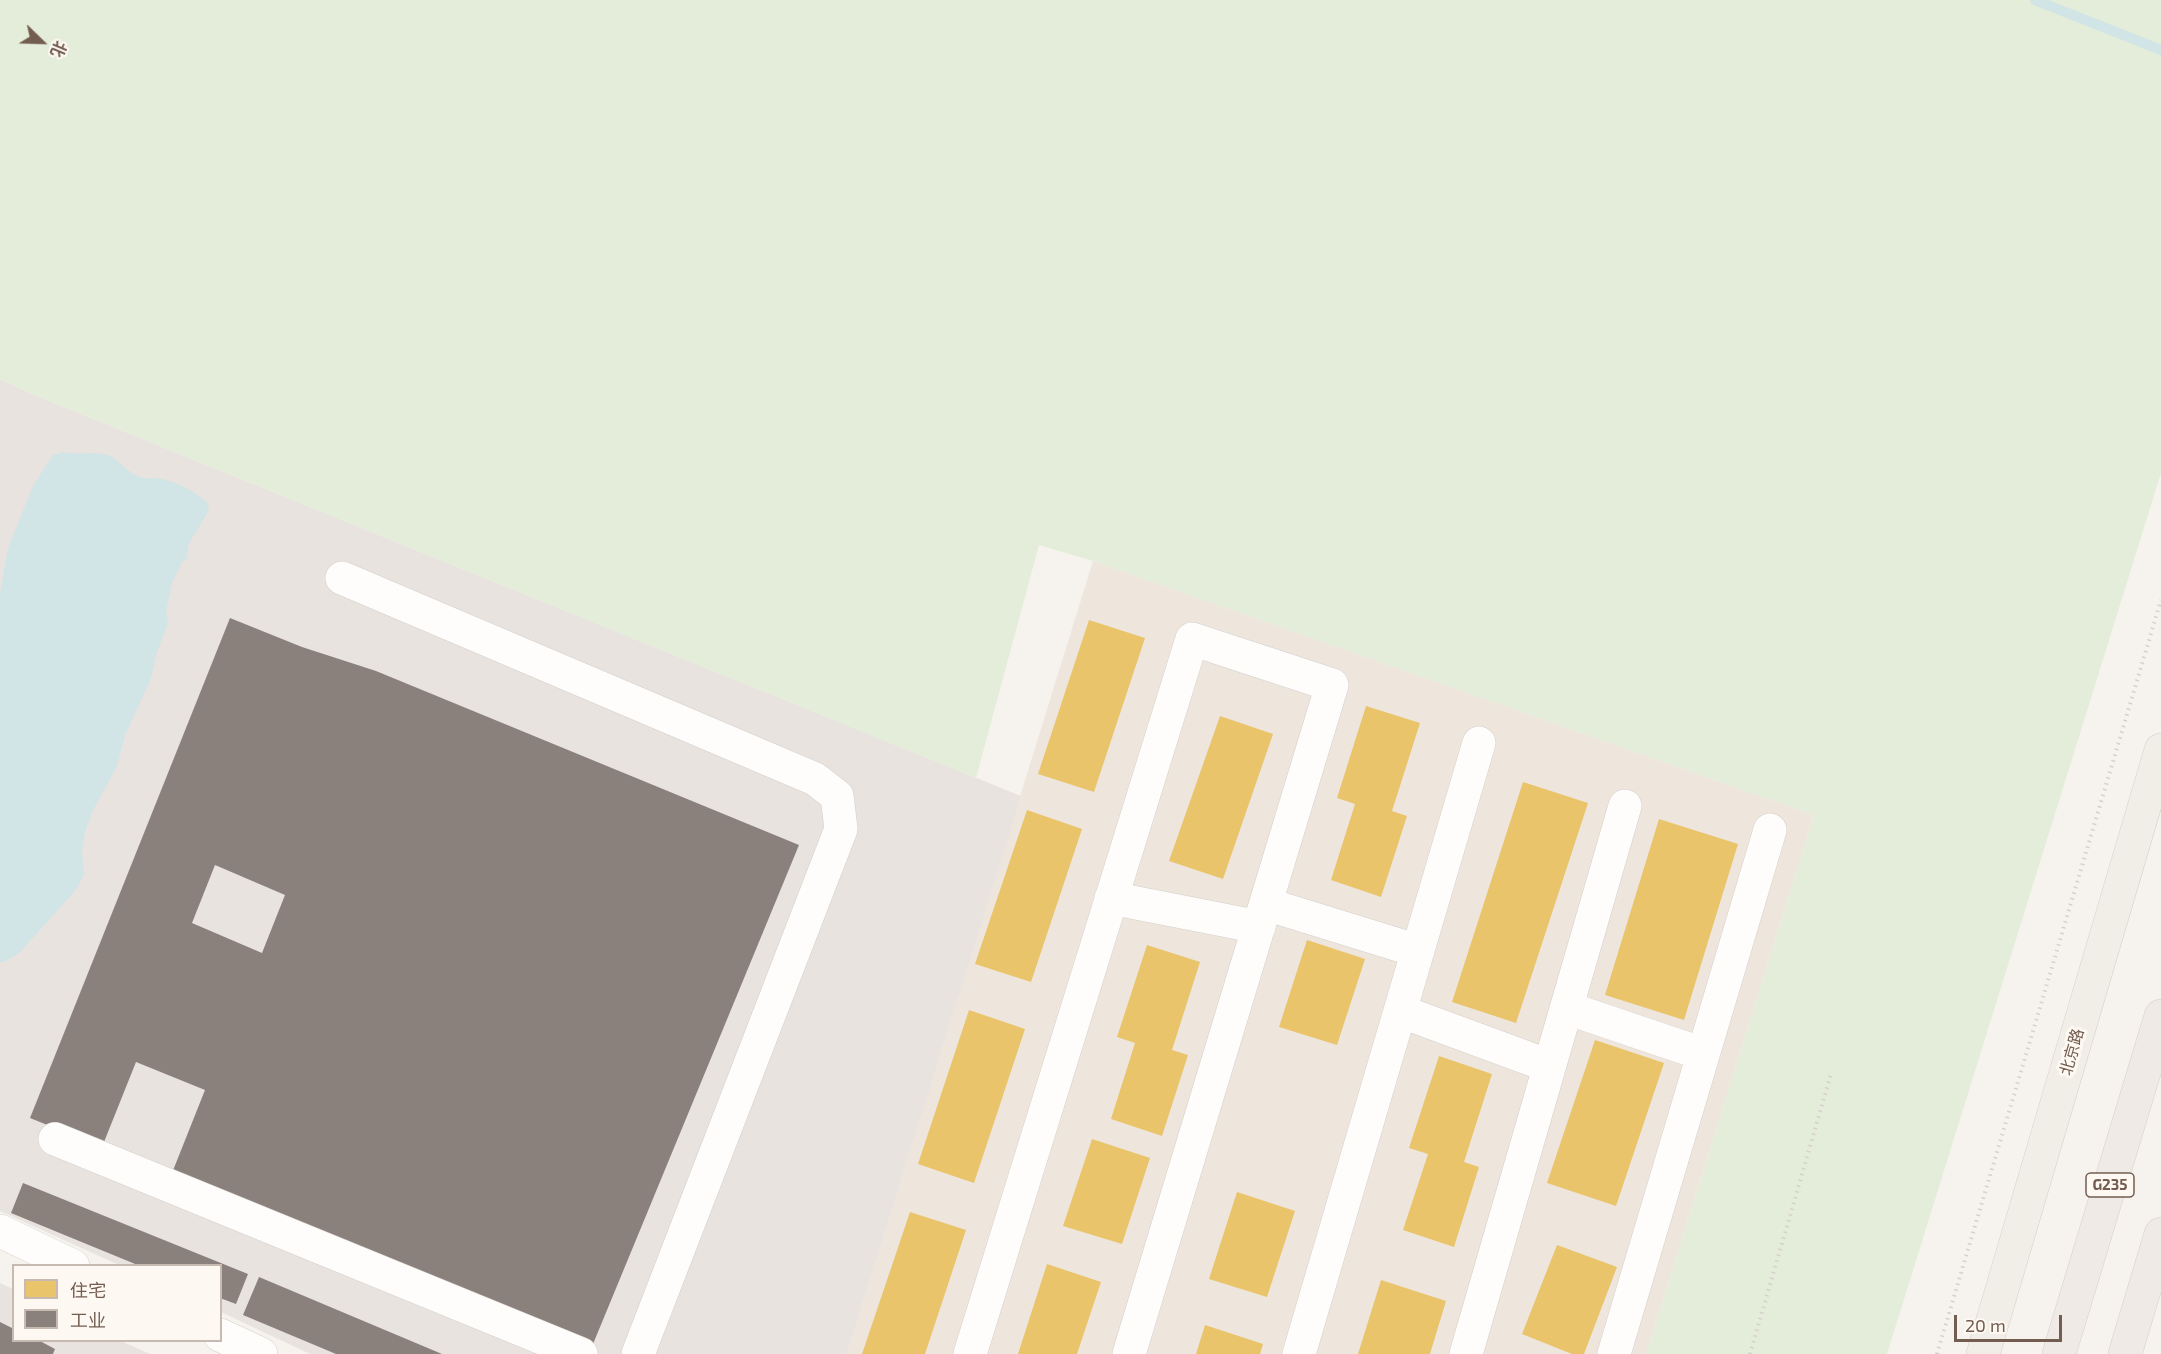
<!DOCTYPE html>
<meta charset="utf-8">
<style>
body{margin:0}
#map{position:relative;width:2161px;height:1354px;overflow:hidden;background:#f6f3ee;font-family:"Exo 2","Noto Sans SC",sans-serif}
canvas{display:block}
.legend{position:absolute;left:12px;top:1264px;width:210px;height:78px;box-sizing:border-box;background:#fdf8f1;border:2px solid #c6bab1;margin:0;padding:8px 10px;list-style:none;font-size:18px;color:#735d50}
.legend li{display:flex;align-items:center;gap:12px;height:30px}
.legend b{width:30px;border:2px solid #c6bab1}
.north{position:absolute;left:12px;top:12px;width:60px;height:60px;-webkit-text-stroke:4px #fdf8f1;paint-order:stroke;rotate:113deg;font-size:16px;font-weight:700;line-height:24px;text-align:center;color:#735d50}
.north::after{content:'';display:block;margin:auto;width:21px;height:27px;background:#735d50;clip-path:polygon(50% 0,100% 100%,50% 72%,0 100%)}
.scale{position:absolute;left:1954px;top:1315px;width:108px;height:27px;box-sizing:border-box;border:3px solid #735d50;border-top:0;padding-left:8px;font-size:18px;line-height:21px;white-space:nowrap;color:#735d50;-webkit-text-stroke:4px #fdf8f1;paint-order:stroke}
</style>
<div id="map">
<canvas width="2161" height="1354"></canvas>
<ul class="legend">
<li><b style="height:16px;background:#e9c46a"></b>住宅</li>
<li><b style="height:16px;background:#8a817c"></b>工业</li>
</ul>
<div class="north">北</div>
<div class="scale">20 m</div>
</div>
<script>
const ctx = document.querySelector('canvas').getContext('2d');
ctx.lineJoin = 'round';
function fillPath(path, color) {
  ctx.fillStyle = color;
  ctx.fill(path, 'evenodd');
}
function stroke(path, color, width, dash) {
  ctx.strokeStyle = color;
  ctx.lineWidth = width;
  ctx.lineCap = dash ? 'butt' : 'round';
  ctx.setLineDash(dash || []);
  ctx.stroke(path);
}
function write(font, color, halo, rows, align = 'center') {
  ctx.font = font + ' "Exo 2","Noto Sans SC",sans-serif';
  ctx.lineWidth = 6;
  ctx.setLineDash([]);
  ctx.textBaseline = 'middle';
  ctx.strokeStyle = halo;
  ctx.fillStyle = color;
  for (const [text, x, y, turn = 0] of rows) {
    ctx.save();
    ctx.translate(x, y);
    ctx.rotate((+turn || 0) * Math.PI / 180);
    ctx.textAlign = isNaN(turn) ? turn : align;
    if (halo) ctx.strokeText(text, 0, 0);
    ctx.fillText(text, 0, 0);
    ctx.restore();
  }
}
fillPath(new Path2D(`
 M1093 561 1814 815 1646 1354H847Z`), '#eee6dd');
fillPath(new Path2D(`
 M0 379 32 394 1021 796 847 1354H310L221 1312 220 1266 119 1265 0 1211Z
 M0 1283 13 1289 14 1340 121 1341 150 1354H0Z`), '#e8e3df');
fillPath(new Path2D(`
 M0 0H2161V473L1887 1354H1646L1814 815 1093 561 1039 545 976 778 32 394 0 379Z`), '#e4ecda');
fillPath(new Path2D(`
 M63 452C79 455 89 452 104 454 117 457 124 469 135 475 144 480 153 477 162 479 179 483 194 491 207 502L209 510 188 545 187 558 182 562 172 583 166 611 168 623 157 652 150 681 125 735 117 766 92 812 85 832 82 849 84 875 75 891 19 953 4 962H0V593L8 548 33 486 53 455Z`), '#d1e4e6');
fillPath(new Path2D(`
 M1089 620 1145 638 1094 792 1038 774Z
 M1366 706 1420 723 1392 811 1407 816 1381 897 1331 880 1355 804 1337 798Z
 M1220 716 1273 734 1223 879 1169 861Z
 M1523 782 1588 803 1516 1023 1452 1002Z
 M1027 810 1082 829 1031 982 975 964Z
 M1659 819 1738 844 1684 1020 1605 995Z
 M1307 940 1365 959 1337 1045 1279 1027Z
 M1147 945 1200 962 1172 1050 1188 1055 1162 1136 1111 1119 1135 1043 1117 1037Z
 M969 1010 1025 1029 974 1183 918 1164Z
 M1595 1040 1664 1063 1616 1206 1547 1183Z
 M1439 1056 1492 1074 1464 1162 1479 1167 1454 1247 1403 1230 1428 1154 1409 1148Z
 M1092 1139 1150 1158 1122 1244 1063 1226Z
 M1237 1192 1295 1211 1267 1297 1209 1279Z
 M910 1212 966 1230 925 1354H862Z
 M1557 1245 1617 1267 1584 1354H1572L1522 1334Z
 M1047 1264 1101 1282 1077 1354H1018Z
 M1381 1280 1446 1301 1430 1354H1358Z
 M1205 1325 1263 1344 1260 1354H1196Z`), '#e9c46a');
fillPath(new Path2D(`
 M230 618 302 647 376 671 799 845 593 1344 172 1173 205 1090 136 1062 102 1147 30 1118ZM215 865 285 895 262 953 192 923Z
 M23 1183 248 1274 236 1304 220 1298V1266H140L11 1213Z
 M259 1277 442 1354H336L243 1315Z
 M0 1322 14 1329V1340H38L55 1349 53 1354H0Z`), '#8a817c');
stroke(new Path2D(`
 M2035 0 2161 50`), '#d1e4e6', 10);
const minor = new Path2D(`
 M342 578 815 779 837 796 841 829 638 1354
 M1111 898 1259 927
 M1266 904 1418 951
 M1567 1008 1703 1054
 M1400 1011 1549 1066
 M55 1139 581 1354
 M0 1231 73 1266
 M220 1335 261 1354
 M970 1354 1192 639 1332 685 1129 1354
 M1299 1354 1479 743
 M1466 1354 1625 806
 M1614 1354 1770 830`);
const major = new Path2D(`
 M1983 1354 2161 750`);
const highway = new Path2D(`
 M2059 1354 2161 1016
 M2125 1354 2161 1234`);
stroke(minor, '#d4cfc9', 34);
stroke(major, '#d5cec8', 34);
stroke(highway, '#d5cec8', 34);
stroke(new Path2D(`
 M1750 1354 1831 1074
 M1937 1354 2161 600`), '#d7d1cd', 4, [1.5, 4.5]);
stroke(minor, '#fefdfc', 33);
stroke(major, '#f1ede7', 33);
stroke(highway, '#f0eae7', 33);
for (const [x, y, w] of [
 [2110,1185,48]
]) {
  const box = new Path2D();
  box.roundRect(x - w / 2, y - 12, w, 24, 4.5);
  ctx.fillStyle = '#fdf8f1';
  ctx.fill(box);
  stroke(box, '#735d50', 1.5);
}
write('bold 15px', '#735d50', null, [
 ["G235",2110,1185]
]);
write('16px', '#735d50', '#fdf8f1', [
 ["北京路",2072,1052,-74]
]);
</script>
